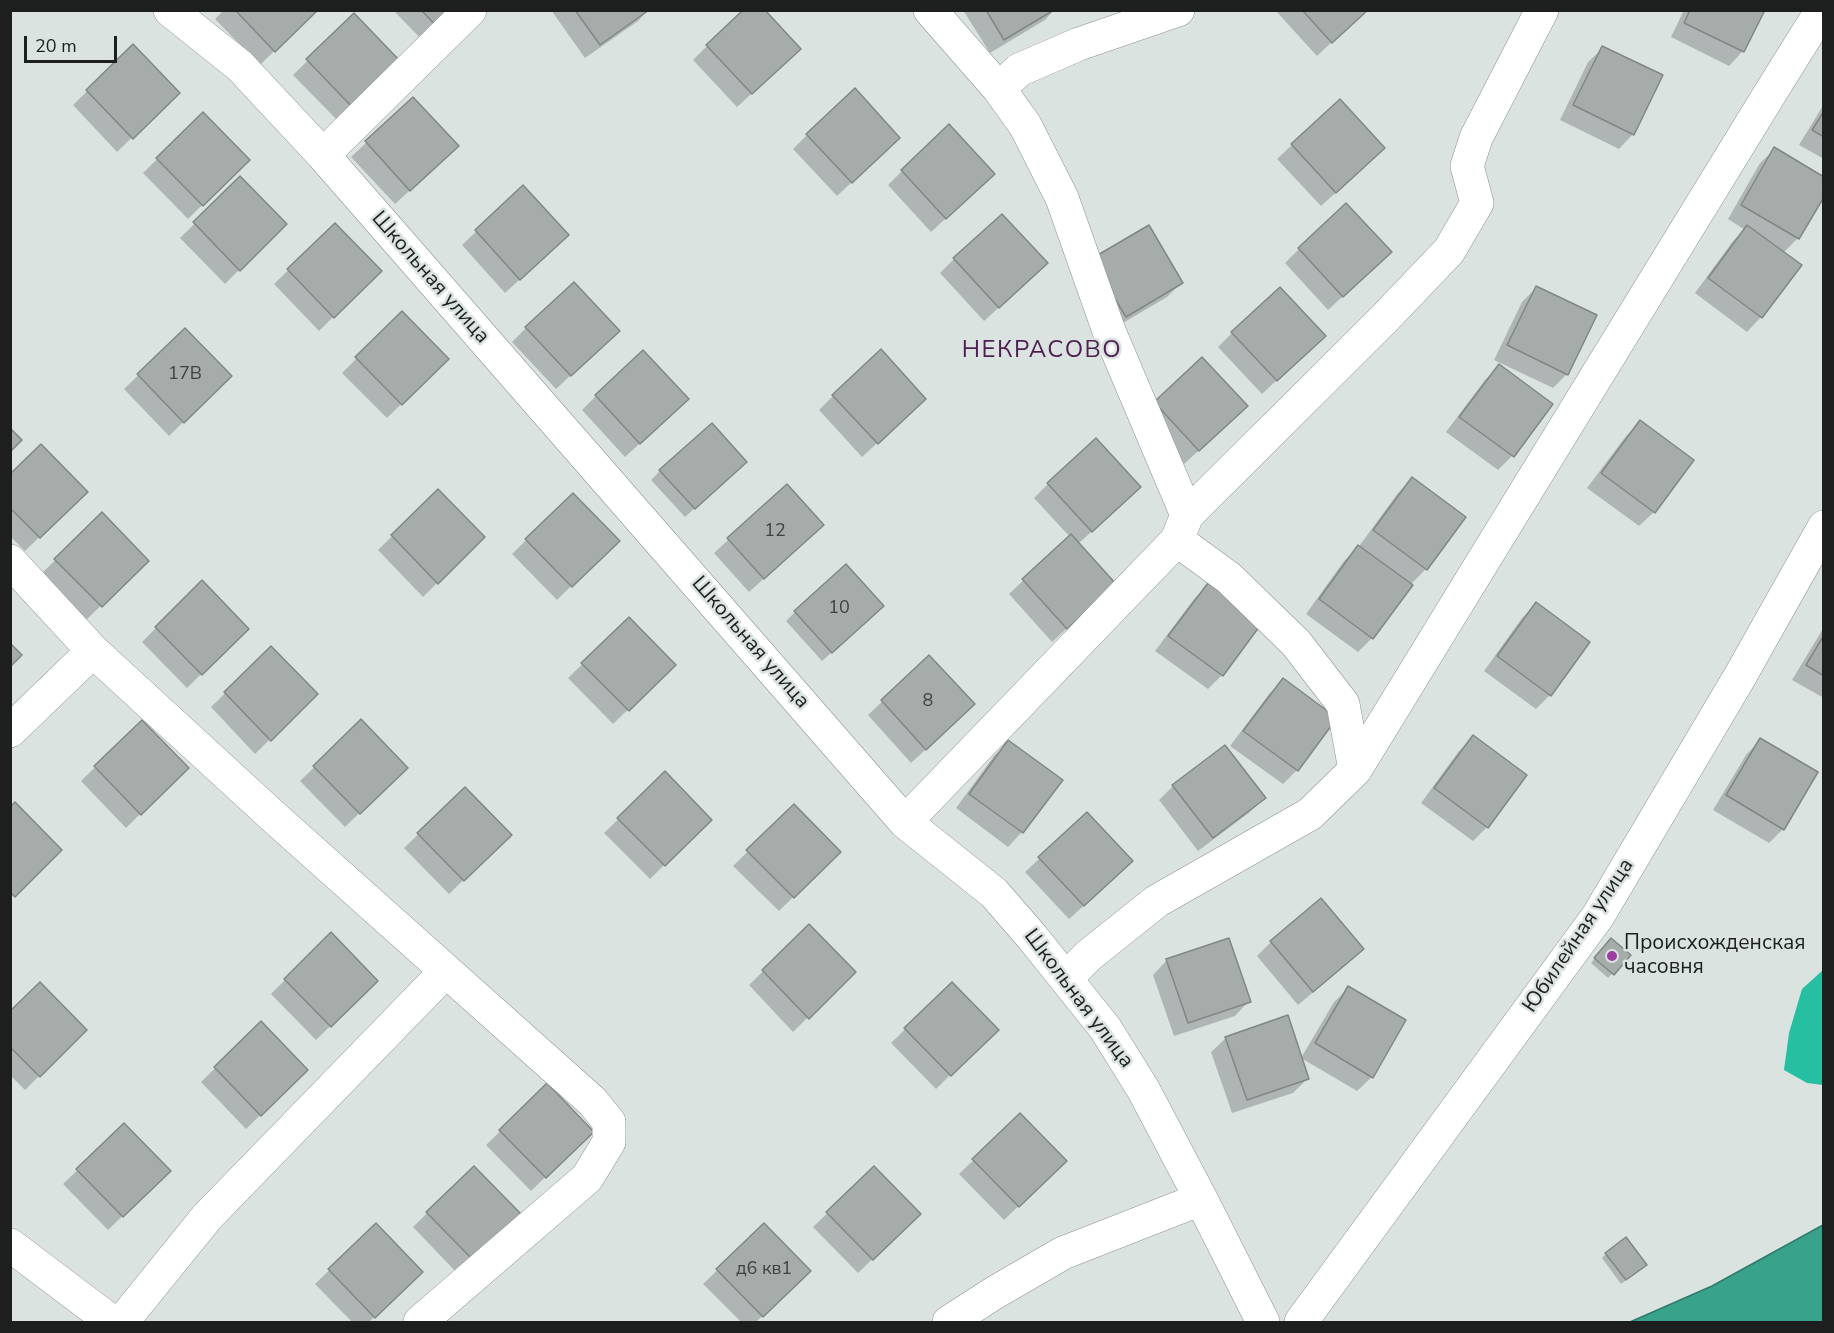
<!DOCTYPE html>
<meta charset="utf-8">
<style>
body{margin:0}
#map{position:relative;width:1834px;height:1333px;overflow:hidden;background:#dbe3e1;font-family:"Nunito Sans",sans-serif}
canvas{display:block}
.frame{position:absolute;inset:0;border:12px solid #1c1f1e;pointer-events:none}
.scale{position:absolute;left:24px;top:36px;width:93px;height:27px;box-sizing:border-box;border:3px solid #1c1f1e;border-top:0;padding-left:8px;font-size:18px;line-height:21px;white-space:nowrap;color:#1c1f1e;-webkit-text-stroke:4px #dbe3e1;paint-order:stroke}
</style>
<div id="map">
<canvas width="1834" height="1333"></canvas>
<div class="frame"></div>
<div class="scale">20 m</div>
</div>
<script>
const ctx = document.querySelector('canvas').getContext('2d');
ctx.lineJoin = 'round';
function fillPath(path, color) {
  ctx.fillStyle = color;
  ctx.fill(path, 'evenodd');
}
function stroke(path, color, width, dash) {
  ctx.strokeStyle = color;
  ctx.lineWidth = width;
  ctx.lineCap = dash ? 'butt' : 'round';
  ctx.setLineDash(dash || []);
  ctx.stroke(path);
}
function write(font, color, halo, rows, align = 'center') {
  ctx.font = font + ' "Nunito Sans",sans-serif';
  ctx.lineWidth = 5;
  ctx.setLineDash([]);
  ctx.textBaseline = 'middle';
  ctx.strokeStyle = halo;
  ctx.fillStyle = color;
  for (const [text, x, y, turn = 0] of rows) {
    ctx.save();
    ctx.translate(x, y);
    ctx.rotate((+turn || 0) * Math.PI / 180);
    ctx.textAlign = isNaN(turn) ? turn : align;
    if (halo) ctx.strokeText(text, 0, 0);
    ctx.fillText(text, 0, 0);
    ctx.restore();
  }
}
fillPath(new Path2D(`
 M1823 970V1085L1807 1083 1784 1070 1789 1033 1802 989Z`), '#27bfa2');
const water = new Path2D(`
 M1823 1225V1322H1630L1712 1286Z`);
fillPath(water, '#38a28b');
stroke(water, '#307b6a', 1.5);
fillPath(new Path2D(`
 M224 10H316L260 65 215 19Z
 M393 10H468L430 48Z
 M551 10H648L638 21 585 58Z
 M963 10H1054L1045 20 990 53Z
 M1275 10H1366L1317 56Z
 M1684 10H1763L1743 51 1729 66 1671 37Z
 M354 15 399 62 338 121 293 75Z
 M133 46 178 93 117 152 73 105Z
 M707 46 785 63 737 107 693 60Z
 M1603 48 1661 76 1633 134 1619 149 1560 120 1588 62Z
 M413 99 443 160 395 204 351 157Z
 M1339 101 1369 163 1321 206 1277 159Z
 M1824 104V159L1799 145Z
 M203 114 248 160 188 219 143 173Z
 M807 135 884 152 837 196 793 149Z
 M1775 149 1798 238 1783 253 1800 265 1761 317 1747 332 1695 293 1733 241 1745 230 1728 219 1760 163Z
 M902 171 979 188 931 232 888 185Z
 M240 179 285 224 225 284 180 238Z
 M523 187 553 249 505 293 462 245Z
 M335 225 380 271 319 331 274 284Z
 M1299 249 1376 266 1328 310 1285 263Z
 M954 259 1032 277 984 321 940 273Z
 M1092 260 1181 283 1167 297 1111 330Z
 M1536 288 1567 374 1553 388 1494 360 1522 302Z
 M402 313 447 359 387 418 342 373Z
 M526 328 603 345 556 389 512 342Z
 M185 330 230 376 169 436 124 389Z
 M1232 333 1309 350 1262 394 1218 347Z
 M1499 366 1551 404 1512 456 1498 470 1446 432 1485 380Z
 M596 396 673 413 625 457 582 410Z
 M833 396 910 413 862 457 819 410Z
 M1155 403 1232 420 1184 464 1141 417Z
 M1640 422 1692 460 1654 512 1639 526 1587 488 1626 436Z
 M660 471 736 472 685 517 651 480Z
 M10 476 86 492 25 551 10 536Z
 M1412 479 1464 517 1426 569 1410 585 1372 638 1358 652 1306 614 1344 561 1360 545 1398 493Z
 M1048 484 1125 501 1078 544 1100 598 1052 642 1009 594 1070 537 1034 498Z
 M787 486 808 539 749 592 714 553Z
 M438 491 483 537 423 597 378 550Z
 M572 495 617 541 557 600 512 554Z
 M102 514 147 561 86 620 41 574Z
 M202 582 247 629 187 688 142 642Z
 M1208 585 1222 675 1208 689 1155 651 1194 599Z
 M1536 604 1550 695 1536 709 1484 671 1522 618Z
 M795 612 873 616 822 661 786 621Z
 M629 619 674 665 613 724 568 678Z
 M1824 627V698L1792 680Z
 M271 648 316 694 255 754 211 707Z
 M929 657 959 719 911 763 868 715Z
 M1283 680 1335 718 1297 770 1283 784 1230 746 1269 694Z
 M142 722 187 768 126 828 81 781Z
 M361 722 406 768 345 827 300 781Z
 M1473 737 1525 776 1487 827 1473 841 1421 803 1459 751Z
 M1760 740 1783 829 1769 843 1713 810 1746 755Z
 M1009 742 1022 832 1008 847 956 808 994 756Z
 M665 774 710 820 650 879 604 833Z
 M1173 786 1264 798 1250 812 1198 851 1159 800Z
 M465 789 510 835 449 894 404 848Z
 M794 806 839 852 779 911 733 866Z
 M1040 858 1117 876 1069 919 1025 872Z
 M809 926 854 972 793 1032 749 985Z
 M331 934 376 981 316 1040 271 994Z
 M1271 942 1362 949 1348 963 1298 1005 1257 956Z
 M1607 944 1629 955 1608 978 1591 963Z
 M1167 960 1249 1001 1235 1016 1174 1036 1153 975Z
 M951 984 996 1030 936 1089 891 1043Z
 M1349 988 1372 1077 1357 1091 1301 1058 1334 1002Z
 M10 1013 85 1030 25 1090 10 1075Z
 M261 1023 306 1070 246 1129 201 1082Z
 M1226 1038 1308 1078 1293 1093 1232 1113 1211 1052Z
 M547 1086 592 1132 531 1191 486 1145Z
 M1020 1115 1065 1161 1004 1220 959 1174Z
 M124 1125 169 1171 108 1230 63 1184Z
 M473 1168 518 1214 458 1274 413 1227Z
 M874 1168 919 1214 858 1273 813 1227Z
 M376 1225 421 1272 369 1322H352L315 1284Z
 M764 1225 809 1271 756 1322H741L703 1284Z
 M1606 1254 1640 1269 1621 1284 1602 1258Z`), '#0003');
const building = new Path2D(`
 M235 10H318L275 52Z
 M421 10H470L445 35Z
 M575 10H649L600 45Z
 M743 10H765L801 49 752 94 706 45Z
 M986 10H1054L1004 40Z
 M1302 10H1368L1332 43Z
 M1690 10H1765L1744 52 1684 23Z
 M354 13 401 62 353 108 306 59Z
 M133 44 180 93 133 139 86 90Z
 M1602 46 1663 75 1634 135 1573 105Z
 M855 88 900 138 852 183 806 134Z
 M413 97 459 146 410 191 365 141Z
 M1340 99 1385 148 1336 193 1291 144Z
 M1824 111V137L1812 130Z
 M203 112 250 160 203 206 156 158Z
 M949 124 995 174 946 219 901 170Z
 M1774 147 1824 177V197L1799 239 1741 205Z
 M240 176 287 224 240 271 193 222Z
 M523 185 569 235 520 280 475 230Z
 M1346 203 1392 252 1343 297 1298 248Z
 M1002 214 1048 263 999 308 953 258Z
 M335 223 382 271 334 318 287 269Z
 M1149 225 1183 283 1126 317 1091 259Z
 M1747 225 1802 265 1762 318 1708 278Z
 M574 282 620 331 571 376 525 327Z
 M1536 286 1597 315 1568 375 1507 345Z
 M1280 287 1326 336 1277 381 1231 332Z
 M402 311 449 359 402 405 355 357Z
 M185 328 232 376 184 423 137 374Z
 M881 349 926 399 878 444 832 395Z
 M643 350 689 399 640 444 595 395Z
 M1202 357 1248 406 1199 451 1154 402Z
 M1499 364 1553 404 1514 457 1459 417Z
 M1640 420 1694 460 1655 513 1601 473Z
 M712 423 747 462 695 509 659 470Z
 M10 428 22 440 10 452Z
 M1096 438 1141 487 1092 532 1047 483Z
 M41 444 88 492 40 538 10 508V474Z
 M1412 477 1466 517 1427 570 1373 530Z
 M787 484 824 525 764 579 727 538Z
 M438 489 485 537 438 584 391 535Z
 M573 493 620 541 572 587 525 539Z
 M102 512 149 561 102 607 54 559Z
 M1071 534 1116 584 1067 629 1022 579Z
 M1358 545 1413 585 1373 639 1319 599Z
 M846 564 884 606 832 653 794 611Z
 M202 580 249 629 202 675 155 627Z
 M1208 583 1262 623 1223 676 1168 636Z
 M1536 602 1590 642 1551 696 1497 656Z
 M629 617 676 665 629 711 581 663Z
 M1824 635V676L1806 665Z
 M10 643 22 655 10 667Z
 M271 646 318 694 271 741 224 692Z
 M929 655 975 704 926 750 881 700Z
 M1283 678 1337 718 1298 771 1243 731Z
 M361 719 408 768 360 814 313 766Z
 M142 720 189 768 141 815 94 766Z
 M1473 735 1527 775 1488 828 1434 788Z
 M1760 738 1818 772 1784 830 1726 795Z
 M1008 740 1063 780 1023 833 969 794Z
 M1225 745 1266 798 1213 838 1172 785Z
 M665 771 712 820 665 866 617 818Z
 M465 787 512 835 464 881 417 833Z
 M15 802 62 850 15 897 10 892V807Z
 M794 804 841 852 794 898 746 850Z
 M1087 812 1133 861 1084 906 1038 857Z
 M1321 898 1364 949 1313 992 1270 941Z
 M809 924 856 972 809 1019 762 970Z
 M331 932 378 981 331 1027 284 979Z
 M1229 938 1251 1002 1188 1023 1166 959Z
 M1611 938 1631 955 1614 975 1594 958Z
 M40 982 87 1030 40 1077 10 1047V1011Z
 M952 982 999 1030 951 1076 904 1028Z
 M1348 986 1406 1020 1373 1078 1315 1043Z
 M1288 1015 1309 1079 1247 1100 1225 1037Z
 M261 1021 308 1070 261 1116 214 1067Z
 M547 1083 594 1132 546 1178 499 1130Z
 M1020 1113 1067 1161 1019 1207 972 1159Z
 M124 1123 171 1171 123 1217 76 1169Z
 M474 1166 521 1214 473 1260 426 1212Z
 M874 1166 921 1214 873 1260 826 1212Z
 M376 1223 423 1272 375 1318 328 1269Z
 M764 1223 811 1271 763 1317 716 1269Z
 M1626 1237 1647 1265 1626 1280 1605 1253Z`);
fillPath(building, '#a5acaa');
stroke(building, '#808785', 1.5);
const minor = new Path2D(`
 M170 10 240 66 323 155 905 822 994 893 1033 938 1105 1028 1143 1089 1201 1199 1263 1322
 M999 89 1019 70 1079 44 1178 10
 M323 155 470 10
 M1187 515 1384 319 1449 251 1477 203 1467 166 1476 138 1542 10
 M10 561 93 651 276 819 593 1102 609 1122V1142L587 1178 420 1322
 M10 731 93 651
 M1355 770 1769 95 1822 10
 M905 822 1177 540 1187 515 1109 331 1062 198 1025 125 999 89 930 10
 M1066 979 1088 956 1157 901 1310 814 1355 770 1343 704 1296 643 1229 578 1177 540
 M10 1245 112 1322
 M122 1322 207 1217 446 971
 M949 1322 994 1293 1063 1253 1201 1199
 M1301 1322 1598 916 1739 678 1824 527`);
stroke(minor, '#8c9391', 34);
stroke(minor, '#fff', 33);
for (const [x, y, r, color] of [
 [1612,956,6,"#9f3ea5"]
]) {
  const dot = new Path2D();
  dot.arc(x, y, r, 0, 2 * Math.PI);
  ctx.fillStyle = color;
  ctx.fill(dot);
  stroke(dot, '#dbe3e1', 2);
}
write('18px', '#3e4241', null, [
 ["17В",185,375],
 ["12",775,532],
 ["10",839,609],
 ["8",928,702],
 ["д6 кв1",764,1270]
]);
write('21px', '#1c1f1e', '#dbe3e1', [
 ["Школьная улица",430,278,49],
 ["Школьная улица",750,643,49],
 ["Юбилейная улица",1579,936,-56],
 ["Школьная улица",1078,999,53]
]);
write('21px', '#1c1f1e', '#dbe3e1', [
 ["Происхожденская",1624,944],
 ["часовня",1624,968]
], 'left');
ctx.letterSpacing = '1.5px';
write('24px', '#4d1e50', '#dbe3e1', [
 ["НЕКРАСОВО",1042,351]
]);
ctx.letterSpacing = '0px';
</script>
